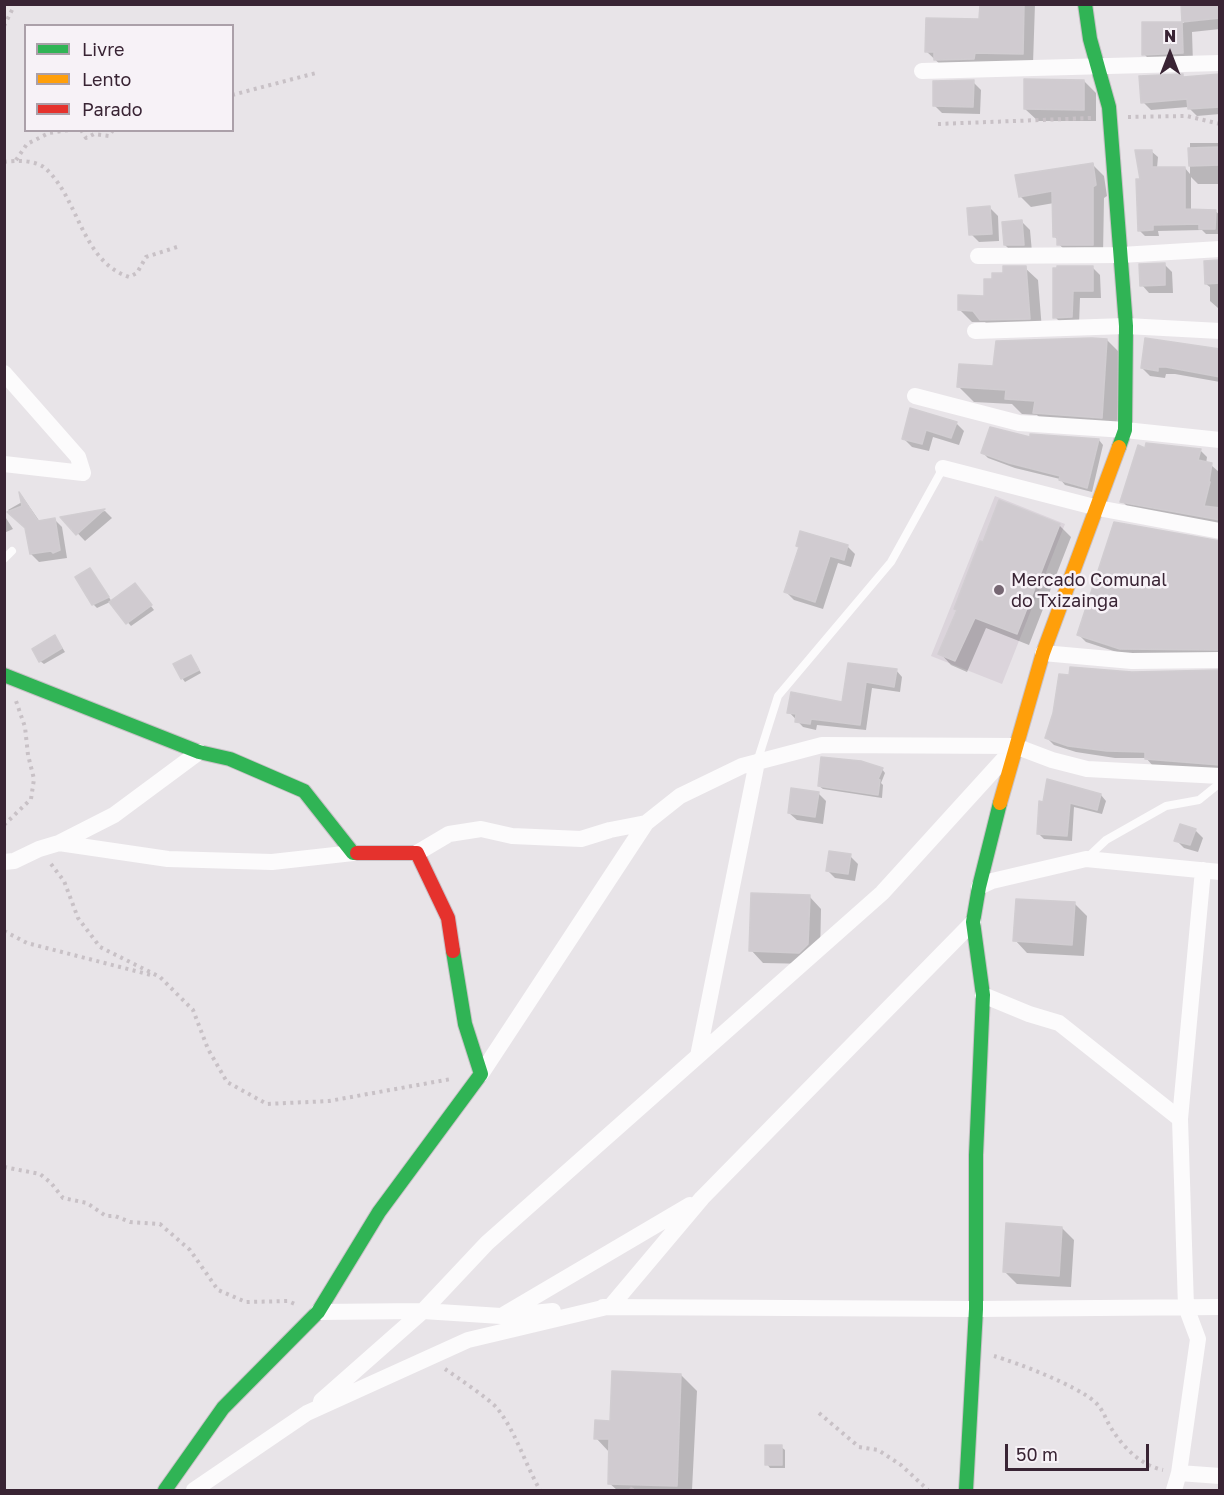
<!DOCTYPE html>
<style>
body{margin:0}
#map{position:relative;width:1224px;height:1495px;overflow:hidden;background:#e8e4e8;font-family:"Golos Text",sans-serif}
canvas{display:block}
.frame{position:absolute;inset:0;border:6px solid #392434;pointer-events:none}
.legend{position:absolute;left:24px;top:24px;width:210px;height:108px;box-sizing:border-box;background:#f7f2f7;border:2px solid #aba0a9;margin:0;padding:8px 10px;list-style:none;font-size:18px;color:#392434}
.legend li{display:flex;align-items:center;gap:12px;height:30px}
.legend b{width:30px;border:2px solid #aba0a9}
.north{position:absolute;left:1140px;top:24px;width:60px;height:60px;-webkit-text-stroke:4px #f7f2f7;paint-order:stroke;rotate:0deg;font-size:16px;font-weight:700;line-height:24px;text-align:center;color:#392434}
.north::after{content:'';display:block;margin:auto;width:21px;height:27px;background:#392434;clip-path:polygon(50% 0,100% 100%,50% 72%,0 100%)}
.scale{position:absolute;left:1005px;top:1444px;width:144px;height:27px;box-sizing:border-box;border:3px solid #392434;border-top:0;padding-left:8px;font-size:18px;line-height:21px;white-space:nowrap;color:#392434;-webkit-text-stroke:4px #f7f2f7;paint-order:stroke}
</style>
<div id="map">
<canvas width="1224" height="1495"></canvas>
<div class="frame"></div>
<ul class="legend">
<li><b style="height:8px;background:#30b455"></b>Livre</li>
<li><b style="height:8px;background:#ff9f0a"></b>Lento</li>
<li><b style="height:8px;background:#e5322d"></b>Parado</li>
</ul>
<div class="north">N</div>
<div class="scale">50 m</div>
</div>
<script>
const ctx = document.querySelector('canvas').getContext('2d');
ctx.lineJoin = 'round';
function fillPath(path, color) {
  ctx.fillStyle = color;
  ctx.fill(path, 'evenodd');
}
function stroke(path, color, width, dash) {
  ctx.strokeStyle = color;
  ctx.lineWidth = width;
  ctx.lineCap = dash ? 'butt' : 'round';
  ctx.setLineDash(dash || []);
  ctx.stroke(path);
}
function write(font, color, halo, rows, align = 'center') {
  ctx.font = font + ' "Golos Text",sans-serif';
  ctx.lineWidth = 5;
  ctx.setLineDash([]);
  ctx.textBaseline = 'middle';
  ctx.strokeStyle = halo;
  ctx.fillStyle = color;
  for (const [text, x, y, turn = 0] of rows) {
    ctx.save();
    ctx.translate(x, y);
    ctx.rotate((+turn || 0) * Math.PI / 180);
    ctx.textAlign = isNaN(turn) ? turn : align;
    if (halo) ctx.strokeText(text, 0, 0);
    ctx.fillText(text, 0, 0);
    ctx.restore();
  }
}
fillPath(new Path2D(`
 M995 496 1065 524 1002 684 931 656Z`), '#dbd4db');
fillPath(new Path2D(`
 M981 4H1035L1033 64 946 70 926 51 981 21Z
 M1183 4H1220V29L1192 32 1193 64 1155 65 1144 54 1143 24 1184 23Z
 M1183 76 1185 78 1220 76V114L1197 116 1188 107 1151 110 1143 102Z
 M1084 81 1096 93V121H1038L1025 109Z
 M973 82 981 90 980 114 942 113 934 105Z
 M1190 143H1220V184H1198L1191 177V211H1215L1220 215V234H1206L1202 230 1158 231 1159 236H1145L1139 230 1142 180 1151 151 1158 157 1157 168H1185L1190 174Z
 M1093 165 1104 176 1107 196 1104 198 1103 255 1070 256 1059 244V241L1054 236V203L1031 207 1020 196Z
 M990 208 998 216 999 241 979 242 971 234Z
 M1022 222 1030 230 1032 252 1013 253 1005 245Z
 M1218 261 1220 308H1218L1210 301V287L1206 284Z
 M1164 264 1172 272 1173 293H1149L1142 285Z
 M1092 267 1100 275 1101 298H1080L1079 325H1063L1055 317 1054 270Z
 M1025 268 1038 280 1042 330 994 332 985 322H972L959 309 985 298 993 281 1004 275Z
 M1107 340 1122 355 1116 432 1050 428 1037 415 1022 414 1012 404 974 402 959 387 995 368Z
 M1220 351V382L1175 374H1166L1165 378 1150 376 1142 368Z
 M911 410 956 423 964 431 959 445 933 437 929 451 912 447 904 439Z
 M1099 440 1103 445 1092 492 1065 485 1060 479 1015 468 988 458 983 453Z
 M1146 450H1200L1207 457 1206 464 1211 465 1219 472 1220 525 1129 508 1122 501Z
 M22 496 40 522 54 519 62 527 67 558 39 562 31 554 27 529 8 510 22 502Z
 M105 511 112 518 85 541 63 518Z
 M4 515 13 529 4 533Z
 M1059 525 1071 537 1029 645 986 628 967 672 951 665 940 653 958 611 955 609Z
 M1220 543V656H1129L1086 642 1079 635Z
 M847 546 855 554 851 567 838 563 823 609 794 600 786 592 800 548Z
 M93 573 112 602 138 589 154 610 131 626 110 602 97 608 93 604Z
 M58 641 65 652 44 664 40 661Z
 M191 656 201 673 185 682 182 678Z
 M849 665 896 670 902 677 900 692 872 688 866 730 817 725 816 730 803 727 789 712 843 703Z
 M1220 672V771L1153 766 1146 758H1115L1076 752 1054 745 1047 738 1132 673Z
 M882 769 885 773 881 783 883 785 882 798 823 789 819 786Z
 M818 793 826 801 823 824 797 820 789 813Z
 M1101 795 1106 801 1102 814 1074 807 1072 841 1044 839 1038 833 1045 803Z
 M1195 830 1203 838 1198 852 1184 848 1176 840Z
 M850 856 858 864 855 881 835 878 827 870Z
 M809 896 821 909 820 957 811 964 763 963 751 950Z
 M1075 904 1087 916 1084 956 1027 953 1015 940Z
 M1062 1228 1074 1240 1071 1287 1017 1284 1005 1272Z
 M681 1375 697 1391 692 1490H617L609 1483 610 1453 596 1438 612 1422Z
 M781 1447 785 1450V1468H770L767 1464Z`), '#0003');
const building = new Path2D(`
 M980 4H1024L1023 54 975 53 974 59 934 60V52H925L926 18 979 19Z
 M1181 4H1220V18L1182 22 1183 53 1142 55V22H1182Z
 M1183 74V77L1220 74V107L1188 109 1187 99 1141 103 1139 76Z
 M1024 79 1084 80V110L1024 109Z
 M974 80 973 107 933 106V81Z
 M1220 147V165L1189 166 1188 148Z
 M1135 150H1152V167H1185V209L1216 210 1215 229H1199V224L1153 225V230L1138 231 1136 179H1140Z
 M1093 163 1096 185 1093 187V245H1057V237H1053L1052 191 1019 197 1015 175Z
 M990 206 992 234 969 235 967 208Z
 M1022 220 1024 245H1004L1002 222Z
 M1219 260 1220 283 1205 284 1204 261Z
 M1165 263V285L1140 286 1139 264Z
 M1003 266H1026L1030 319 980 320 973 311 958 310V295L984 296V279H992V273H1003Z
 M1057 266H1093V291H1073L1072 317 1053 318V268H1057Z
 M1092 338 1107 339 1102 418 1033 413 1035 401 1005 399 1006 390 957 387 959 364 993 366 996 341Z
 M1145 338 1220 349V377L1166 367H1158V371L1141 368Z
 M910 408 957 422 951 438 926 430 922 444 902 439Z
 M990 427 1030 437V434L1099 439 1087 488 1059 480 1060 476 1009 463 981 453Z
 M1146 443 1201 449 1198 460 1212 463 1209 482H1210L1204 506 1220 508V520L1120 502 1138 445 1145 448Z
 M19 492 38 521 55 518 60 550 53 553 51 551 30 554 25 528 7 512 22 506Z
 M999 500 1060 524 1017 634 975 618 955 661 938 654 957 610 954 609 980 541 983 542Z
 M105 509 76 535 60 517Z
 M1114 522 1220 541V650L1120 649 1077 635Z
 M800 531 848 545 844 560 830 556 815 602 784 592 799 547 796 546Z
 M90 568 109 597 92 605 75 577Z
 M135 583 152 605 126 624 109 602Z
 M55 635 62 648 39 662 32 649Z
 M191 655 199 670 181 679 173 664Z
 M848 663 897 669 894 687 866 682 860 725 811 719 810 724 795 722 796 714 787 713 791 692 842 702Z
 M1070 667 1132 672 1220 670V765L1145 759V752L1107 751 1068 746 1045 738 1053 713 1059 674 1069 675Z
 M821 757 861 761 883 768 878 779 880 780 878 795 818 786Z
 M1047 779 1101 794 1097 810 1070 803 1067 836 1037 834 1039 801 1043 802Z
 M791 788 819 792 815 817 788 813Z
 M1180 824 1196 829 1190 845 1174 841Z
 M829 851 851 854 848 874 826 871Z
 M751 893 810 895 808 944 799 953 749 951Z
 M1016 899 1075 902 1072 945 1013 941Z
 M1006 1223 1062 1227 1059 1276 1003 1272Z
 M612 1371 681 1374 677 1486 608 1484 609 1439H594L595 1420 610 1421Z
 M765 1445H782V1465H765Z`);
fillPath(building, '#d0cbd0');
stroke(building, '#d1cdd1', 1.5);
const fast = new Path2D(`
 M1085 4 1090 39 1109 107 1126 326 1125 430 1119 447
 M4 675 199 752 230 759 304 791 353 853H357
 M165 1490 223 1408 318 1312 379 1212 481 1074 465 1024 453 951
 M966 1490 976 1309V1155L983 995 973 922 979 887 1000 803`);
const slow = new Path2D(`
 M1000 803 1043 653 1119 447`);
const jam = new Path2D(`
 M357 853H417L448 918 453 951`);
stroke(fast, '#c8c1c6', 16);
stroke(slow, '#c8c1c6', 16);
stroke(jam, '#c8c1c6', 16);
stroke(new Path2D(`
 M4 26 13 8V4
 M232 95 316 73
 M1128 117 1187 116 1220 124
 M938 124 1091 118
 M81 130 86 138 94 134 109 136 113 130
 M16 160 27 144 49 133 69 130
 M4 162C16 160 35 160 45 168 79 198 81 261 129 277L137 273 146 257 177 247
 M4 825 31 799 34 779 28 755 25 727 16 701
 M51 864 64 881 78 918 100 947 160 977 193 1010 208 1049 227 1082 267 1104 329 1101 451 1079
 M4 931 27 943 151 975
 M4 1167 40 1174 51 1183 63 1198 87 1203 106 1216H115L130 1222 160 1224 190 1250 218 1290 246 1302 288 1301 297 1305
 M994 1356C1018 1363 1075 1385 1094 1401 1103 1409 1105 1418 1111 1428 1123 1447 1140 1465 1163 1470
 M445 1369C458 1378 488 1398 497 1408 516 1432 525 1464 540 1490
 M819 1413 859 1447 878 1450 901 1465 928 1490
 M631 1490 634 1485`), '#c8c1c6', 4, [3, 4.5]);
stroke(new Path2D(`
 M4 559 12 551
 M757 762 778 696 891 562 943 468
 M1086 859 1106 840 1166 806 1199 800 1220 783`), '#fcfbfc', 8);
stroke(new Path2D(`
 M922 71 1220 63
 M978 256 1121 255 1220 249
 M975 331 1126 326 1220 331
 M4 373 78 457 83 473 4 464
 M915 396 1019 423 1125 430 1220 440
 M943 468 1098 508 1220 531
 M1043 653 1132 661 1220 660
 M59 843 168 859 272 862 353 853
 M417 853 449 834 481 829 512 836 581 839 610 830 646 823
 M4 862 14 861 39 849 59 843 114 815 199 752
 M979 887 992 881 1086 859 1220 872
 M983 995 1029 1014 1059 1023 1180 1119
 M698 1056 757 762
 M481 1074 646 823 680 796 742 766 822 745 1015 746 1052 760 1087 769 1220 776
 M603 1307 976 1309 1220 1307
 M318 1312 423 1311 501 1316 553 1311
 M505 1314 690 1205
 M321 1401 423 1311 487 1243 882 893 1013 749
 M1179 1473 1220 1476
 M194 1490 307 1413 468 1340 611 1306 702 1198 973 922
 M1174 1490 1179 1473 1198 1339 1186 1307 1180 1119 1203 870`), '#fcfbfc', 16);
stroke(fast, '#30b455', 14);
stroke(slow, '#ff9f0a', 14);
stroke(jam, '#e5322d', 14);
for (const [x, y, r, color] of [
 [999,590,6,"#766773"]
]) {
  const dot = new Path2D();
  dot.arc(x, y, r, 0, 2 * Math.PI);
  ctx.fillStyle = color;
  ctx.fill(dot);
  stroke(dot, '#f7f2f7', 2);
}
write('18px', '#392434', '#f7f2f7', [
 ["Mercado Comunal",1011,580],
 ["do Txizainga",1011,601]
], 'left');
</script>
